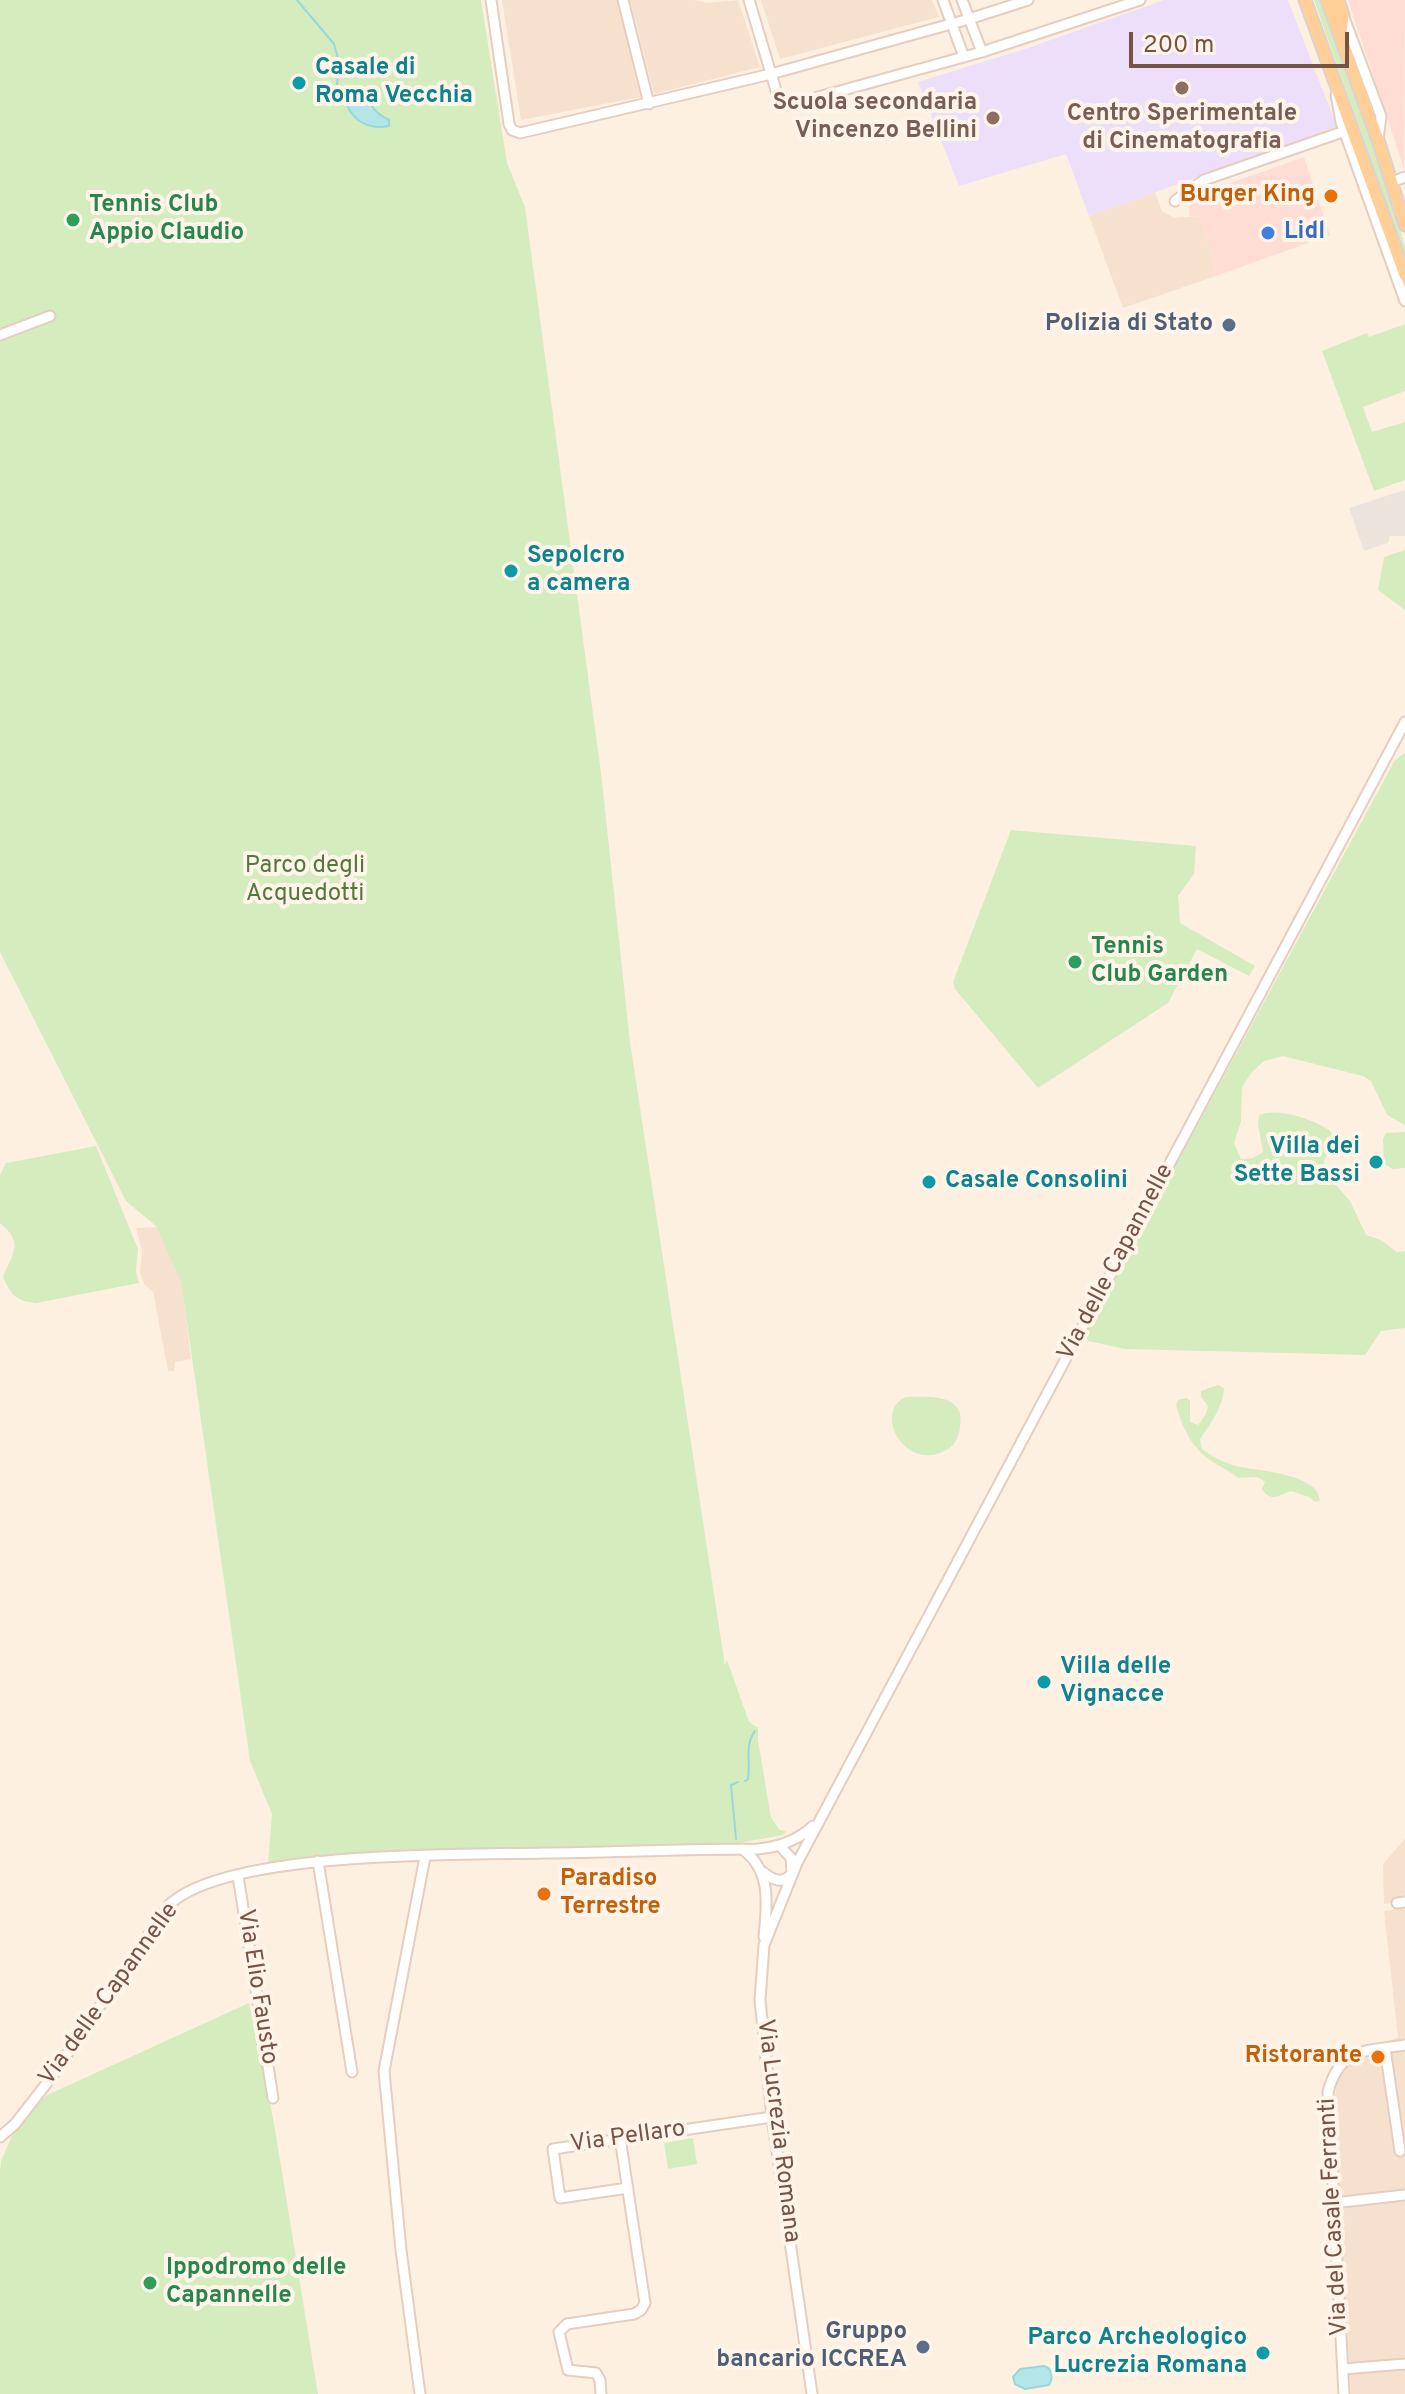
<!DOCTYPE html>
<style>
body{margin:0}
#map{position:relative;width:1405px;height:2394px;overflow:hidden;background:#fef0e1;font-family:Overpass,sans-serif}
canvas{display:block}
.scale{position:absolute;left:1129px;top:32px;width:220px;height:36px;box-sizing:border-box;border:4px solid #775346;border-top:0;padding-left:10px;font-size:24px;line-height:28px;white-space:nowrap;color:#775346;-webkit-text-stroke:6px #fff4e9;paint-order:stroke}
</style>
<div id="map">
<canvas width="1405" height="2394"></canvas>
<div class="scale">200 m</div>
</div>
<script>
const ctx = document.querySelector('canvas').getContext('2d');
ctx.lineJoin = 'round';
function fillPath(path, color) {
  ctx.fillStyle = color;
  ctx.fill(path, 'evenodd');
}
function stroke(path, color, width, dash) {
  ctx.strokeStyle = color;
  ctx.lineWidth = width;
  ctx.lineCap = dash ? 'butt' : 'round';
  ctx.setLineDash(dash || []);
  ctx.stroke(path);
}
function write(font, color, halo, rows, align = 'center') {
  ctx.font = font + ' Overpass,sans-serif';
  ctx.lineWidth = 8;
  ctx.setLineDash([]);
  ctx.textBaseline = 'middle';
  ctx.strokeStyle = halo;
  ctx.fillStyle = color;
  for (const [text, x, y, turn = 0] of rows) {
    ctx.save();
    ctx.translate(x, y);
    ctx.rotate((+turn || 0) * Math.PI / 180);
    ctx.textAlign = isNaN(turn) ? turn : align;
    if (halo) ctx.strokeText(text, 0, 0);
    ctx.fillText(text, 0, 0);
    ctx.restore();
  }
}
fillPath(new Path2D(`
 M502 0H617L640 97 521 120Z
 M630 0H694L707 3 738 0 760 67 654 94Z
 M761 0H932L939 17 780 59Z
 M1155 192 1162 211 1174 218 1198 216 1201 219 1216 269 1211 272 1213 277 1123 308 1089 216Z
 M188 1226 180 1269 191 1359 175 1362 174 1371H168L153 1292 144 1284 140 1272 142 1251 136 1228Z
 M1405 1839V1901L1384 1904 1383 1864Z
 M1405 1908V2394H1351L1333 2114 1337 2079 1354 2060 1398 2037 1384 1911Z`), '#f6e1cf');
fillPath(new Path2D(`
 M1348 0H1405L1404 169Z
 M1304 157 1330 235 1213 277 1211 272 1216 269 1201 219 1198 216H1189L1190 204 1194 196Z`), '#ffddd4');
fillPath(new Path2D(`
 M1405 490V536H1390L1388 543 1364 551 1349 508Z`), '#ece3dd');
fillPath(new Path2D(`
 M1164 0H1288L1337 127 1089 216 1066 154 959 186 918 82 1028 48Z`), '#eddefa');
fillPath(new Path2D(`
 M0 0H481L507 163 525 207 601 773 630 1042 725 1666 727 1660 749 1722 758 1728V1740L771 1818 780 1830 786 1831 785 1834C769 1839 744 1840 732 1846L323 1855 268 1863 272 1814 250 1761 181 1281 156 1226 126 1201 0 952Z
 M1314 0H1320L1382 170 1405 247V257Z
 M1405 324V391L1363 407 1372 432 1405 422V480L1374 491 1322 351 1367 333 1369 337Z
 M1405 550V610L1378 590 1384 557Z
 M1405 753V1125L1387 1115 1371 1081 1363 1076 1283 1056 1264 1061 1252 1072 1242 1087 1241 1121 1234 1143 1241 1159 1253 1158 1263 1152 1258 1125 1259 1115C1277 1107 1313 1119 1329 1130L1333 1135 1331 1148 1324 1161 1327 1175 1350 1201 1366 1235 1381 1240 1397 1252 1405 1251V1328L1381 1331 1365 1355 1125 1349 1088 1341 1085 1333 1395 760Z
 M1011 830 1196 846 1194 874 1178 896 1180 923 1255 966 1249 976 1197 949 1168 1003 1038 1088 955 989 953 982Z
 M1405 1132V1168L1392 1169 1384 1163 1383 1139 1386 1133Z
 M96 1146 138 1249 136 1271 139 1283 36 1303C16 1301 11 1295 3 1277 13 1252 24 1243 0 1223V1175L6 1163Z
 M1218 1385 1224 1388C1223 1407 1211 1423 1200 1439L1202 1449C1212 1457 1223 1462 1236 1466 1257 1471 1319 1473 1320 1501L1315 1502 1309 1497 1291 1491C1279 1495 1271 1503 1262 1489L1265 1482 1258 1477 1238 1478C1230 1471 1224 1469 1216 1464 1192 1449 1184 1432 1176 1405L1178 1400 1187 1398 1190 1401V1422L1198 1425 1206 1414 1208 1406 1201 1397V1391Z
 M906 1397C929 1397 966 1393 960 1427 959 1436 956 1444 948 1449 905 1475 872 1411 906 1397Z
 M249 2003 274 2123 318 2394H0V2172L1 2161 13 2133 45 2096Z
 M693 2138 697 2164 668 2169 664 2143Z`), '#d5ecbe');
const water = new Path2D(`
 M360 94C373 102 370 111 389 120V126C371 130 354 122 347 105L352 95Z
 M1044 2366C1053 2368 1053 2379 1049 2385L1025 2389 1015 2384 1013 2377 1020 2369Z`);
fillPath(water, '#b4e5e9');
stroke(water, '#9ad7db', 2);
stroke(new Path2D(`
 M297 0 334 44 339 62 337 85 350 97
 M745 1781 748 1779C751 1762 744 1746 755 1731
 M736 1839 731 1785 738 1782`), '#9ad7db', 2);
const minor = new Path2D(`
 M491 0 509 124 512 130 520 133 771 74 969 19 1028 0
 M623 0 649 104
 M749 0 778 97 783 103 789 105 982 52 1140 0
 M943 0 964 57
 M962 0 982 52
 M1343 15 1381 116 1378 140
 M1336 95 1341 122 1405 301
 M1392 182 1405 177
 M1175 201 1204 180 1345 131
 M0 335 50 316
 M742 1849C772 1870 767 1905 764 1937
 M318 1861 352 2072
 M763 1872C773 1880 783 1885 792 1873L791 1858 780 1846
 M238 1876 273 2098
 M1397 1903 1405 1902
 M1385 2048 1400 2151
 M0 2137 15 2124 50 2079 169 1905C226 1850 462 1855 544 1853 616 1852 687 1849 758 1849 779 1847 797 1841 813 1826
 M628 2188 560 2198 553 2149 772 2117
 M1333 2203 1405 2195
 M1343 2369 1405 2364
 M420 2394 401 2250 384 2071 425 1857
 M601 2394 600 2380 596 2373 568 2370 559 2332 567 2324 634 2314 641 2310 645 2303 620 2138
 M812 2394 772 2117 760 2000 764 1945 797 1863 1405 722
 M1344 2394 1328 2092C1340 2047 1366 2051 1405 2045`);
const major = new Path2D(`
 M1305 0 1405 275
 M1327 0 1378 140 1405 225
 M1338 0 1343 15 1341 33`);
stroke(minor, '#e5cdbf', 13);
stroke(major, '#dcd2cf', 15);
stroke(minor, '#fff', 9);
stroke(major, '#ffcf97', 11);
for (const [x, y, r, color] of [
 [299,83,8,"#0f9aa8"],
 [1182,88,8,"#8d6e63"],
 [993,118,8,"#8d6e63"],
 [1331,196,8,"#e8710a"],
 [73,220,8,"#2e9e5b"],
 [1268,233,8,"#3f7fe0"],
 [1229,325,8,"#5c6f8a"],
 [511,571,8,"#0f9aa8"],
 [1075,962,8,"#2e9e5b"],
 [1376,1162,8,"#0f9aa8"],
 [929,1182,8,"#0f9aa8"],
 [1044,1682,8,"#0f9aa8"],
 [544,1894,8,"#e8710a"],
 [1378,2057,8,"#e8710a"],
 [150,2283,8,"#2e9e5b"],
 [923,2347,8,"#5c6f8a"],
 [1263,2353,8,"#0f9aa8"]
]) {
  const dot = new Path2D();
  dot.arc(x, y, r, 0, 2 * Math.PI);
  ctx.fillStyle = color;
  ctx.fill(dot);
  stroke(dot, '#fff4e9', 3);
}
write('bold 24px', '#0d838f', '#fff4e9', [
 ["Casale di",315,69],
 ["Roma Vecchia",315,97],
 ["Sepolcro",527,557],
 ["a camera",527,585],
 ["Villa dei",1360,1148,"right"],
 ["Sette Bassi",1360,1176,"right"],
 ["Casale Consolini",945,1182],
 ["Villa delle",1060,1668],
 ["Vignacce",1060,1696],
 ["Parco Archeologico",1247,2339,"right"],
 ["Lucrezia Romana",1247,2367,"right"]
], 'left');
write('bold 24px', '#785e54', '#fff4e9', [
 ["Scuola secondaria",977,104],
 ["Vincenzo Bellini",977,132],
 ["Centro Sperimentale",1182,115,"center"],
 ["di Cinematografia",1182,143,"center"]
], 'right');
write('bold 24px', '#c56008', '#fff4e9', [
 ["Burger King",1315,196],
 ["Paradiso",560,1880,"left"],
 ["Terrestre",560,1908,"left"],
 ["Ristorante",1362,2057]
], 'right');
write('bold 24px', '#27864d', '#fff4e9', [
 ["Tennis Club",89,206],
 ["Appio Claudio",89,234],
 ["Tennis",1091,948],
 ["Club Garden",1091,976],
 ["Ippodromo delle",166,2269],
 ["Capannelle",166,2297]
], 'left');
write('bold 24px', '#366cbe', '#fff4e9', [
 ["Lidl",1284,233]
], 'left');
write('bold 24px', '#4e5e75', '#fff4e9', [
 ["Polizia di Stato",1213,325],
 ["Gruppo",907,2333],
 ["bancario ICCREA",907,2361]
], 'right');
write('24px', '#52783b', '#fff4e9', [
 ["Parco degli",305,867],
 ["Acquedotti",305,895]
]);
write('24px', '#775346', '#fff4e9', [
 ["Via delle Capannelle",1117,1263,-62],
 ["Via Elio Fausto",256,1987,81],
 ["Via delle Capannelle",110,1995,-54],
 ["Via Lucrezia Romana",777,2131,83],
 ["Via Pellaro",628,2138,-8],
 ["Via del Casale Ferranti",1335,2217,-93]
]);
</script>
